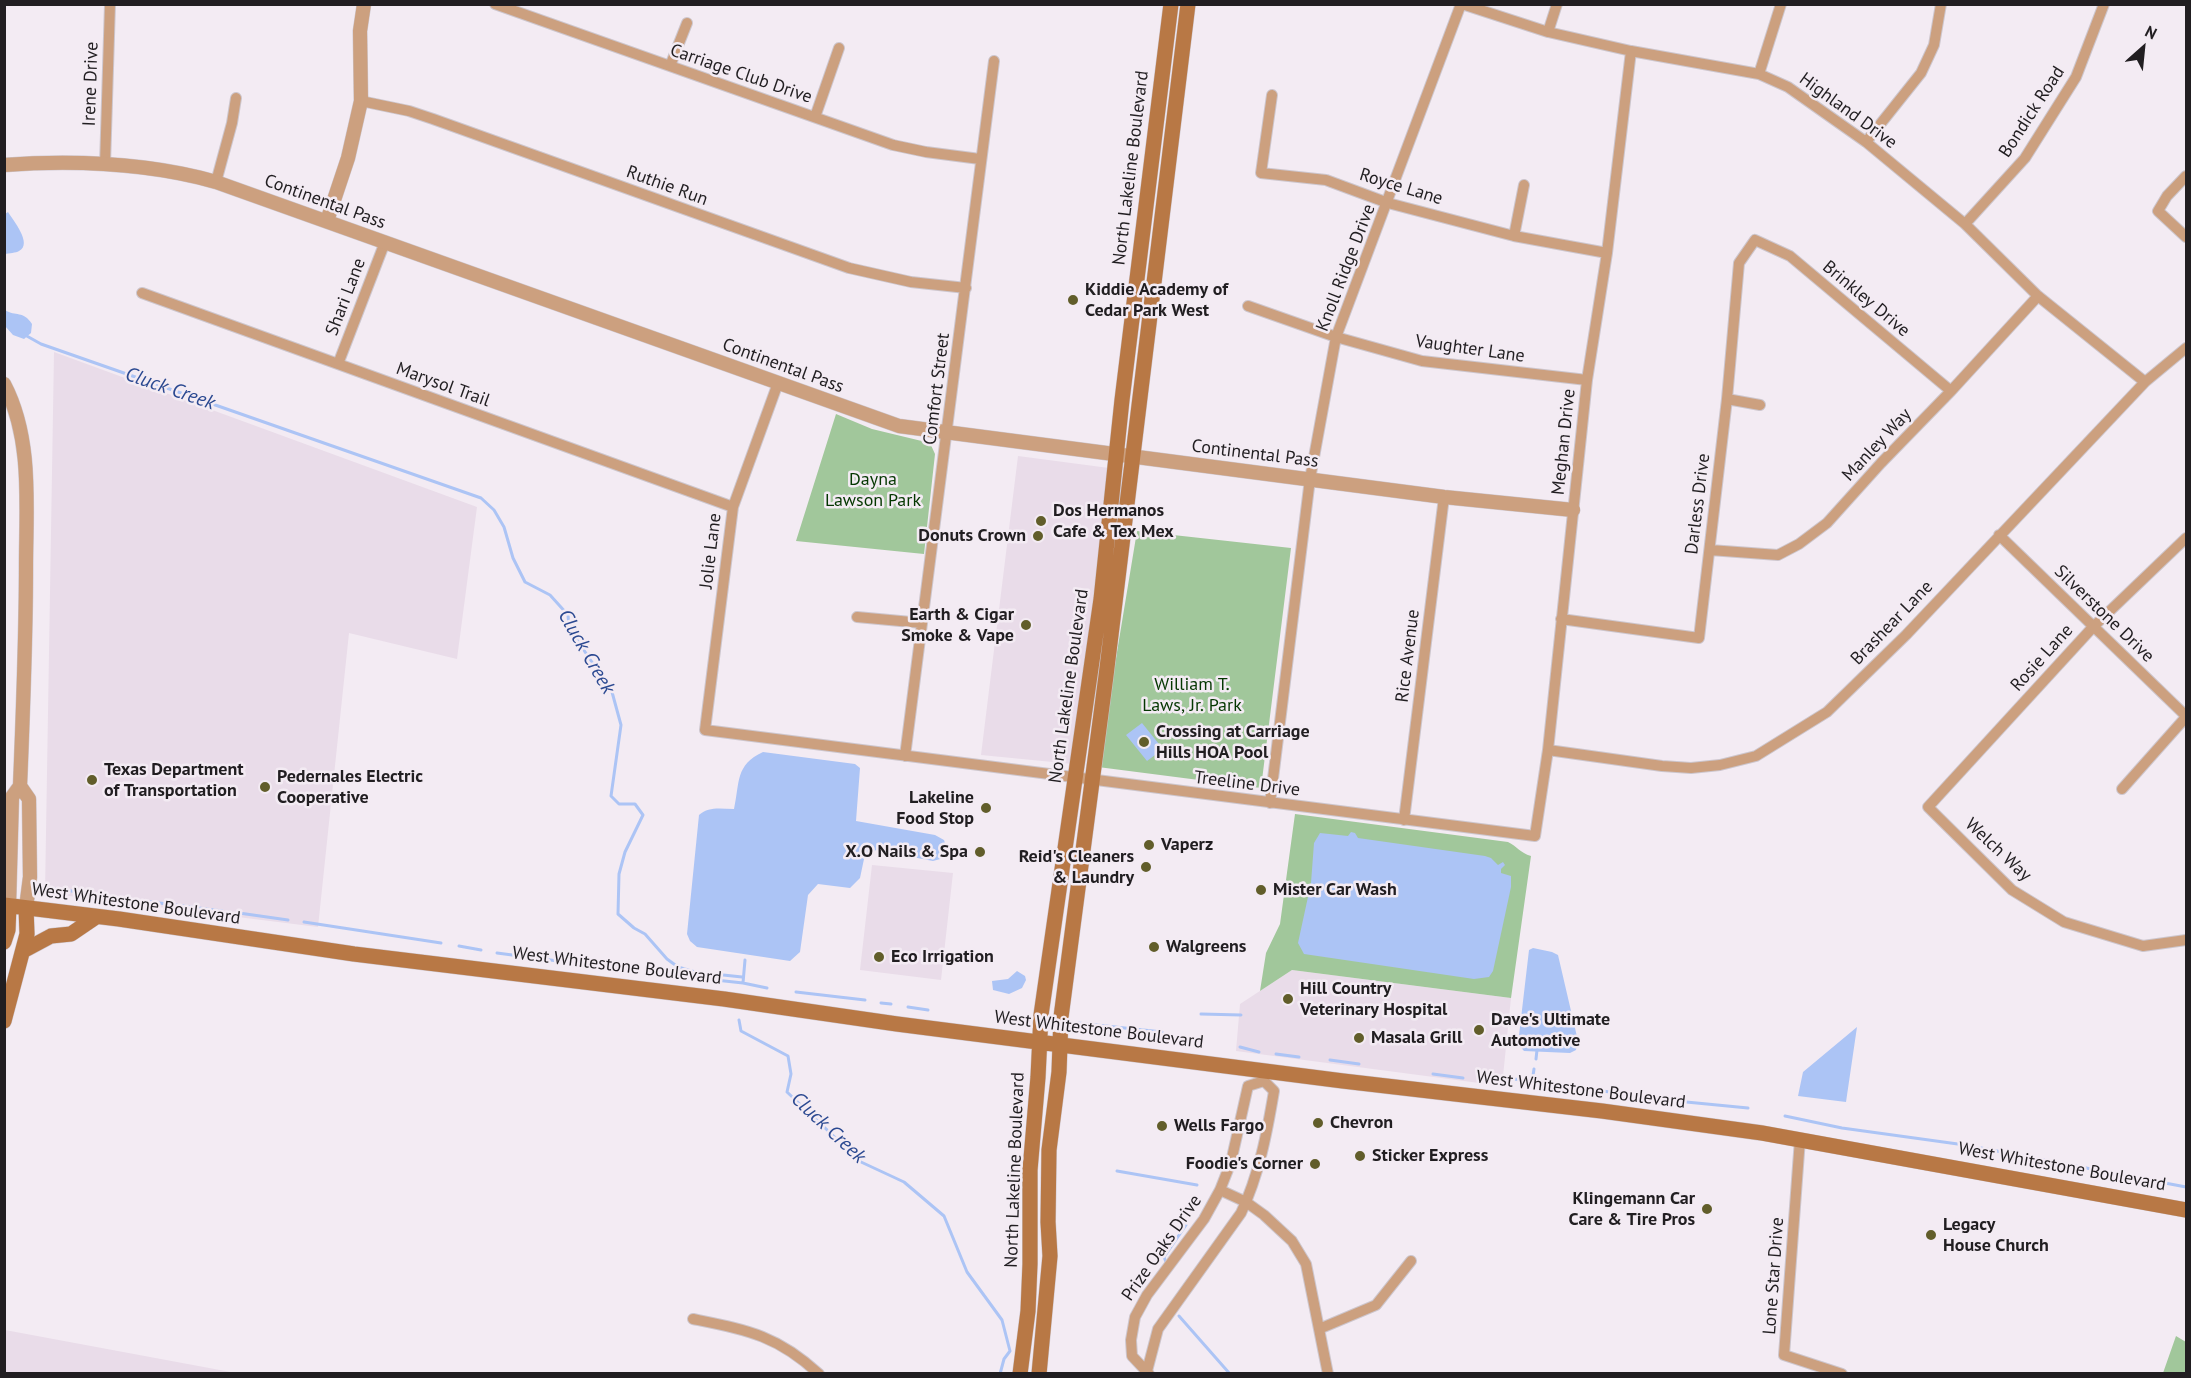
<!DOCTYPE html>
<style>
body{margin:0}
#map{position:relative;width:2191px;height:1378px;overflow:hidden;background:#f3ebf3;font-family:"PT Sans",sans-serif}
canvas{display:block}
.frame{position:absolute;inset:0;border:6px solid #211e21;pointer-events:none}
.north{position:absolute;left:2113px;top:18px;width:60px;height:60px;-webkit-text-stroke:4px #f3ebf3;paint-order:stroke;rotate:27deg;font-size:16px;font-weight:700;line-height:24px;text-align:center;color:#211e21}
.north::after{content:'';display:block;margin:auto;width:21px;height:27px;background:#211e21;clip-path:polygon(50% 0,100% 100%,50% 72%,0 100%)}
</style>
<div id="map">
<canvas width="2191" height="1378"></canvas>
<div class="frame"></div>
<div class="north">N</div>
</div>
<script>
const ctx = document.querySelector('canvas').getContext('2d');
ctx.lineJoin = 'round';
function fillPath(path, color) {
  ctx.fillStyle = color;
  ctx.fill(path, 'evenodd');
}
function stroke(path, color, width, dash) {
  ctx.strokeStyle = color;
  ctx.lineWidth = width;
  ctx.lineCap = dash ? 'butt' : 'round';
  ctx.setLineDash(dash || []);
  ctx.stroke(path);
}
function write(font, color, halo, rows, align = 'center') {
  ctx.font = font + ' "PT Sans",sans-serif';
  ctx.lineWidth = 5;
  ctx.setLineDash([]);
  ctx.textBaseline = 'middle';
  ctx.strokeStyle = halo;
  ctx.fillStyle = color;
  for (const [text, x, y, turn = 0] of rows) {
    ctx.save();
    ctx.translate(x, y);
    ctx.rotate((+turn || 0) * Math.PI / 180);
    ctx.textAlign = isNaN(turn) ? turn : align;
    if (halo) ctx.strokeText(text, 0, 0);
    ctx.fillText(text, 0, 0);
    ctx.restore();
  }
}
fillPath(new Path2D(`
 M54 352 477 507 457 659 349 633 318 927 45 893Z
 M1018 456 1109 468 1073 764 981 755Z
 M872 865 953 873 941 980 860 970Z
 M1292 970 1511 998 1502 1086 1236 1051 1240 1004Z
 M5 1330 236 1373H5Z`), '#e9dce9');
fillPath(new Path2D(`
 M836 414 872 429 930 443 935 454 924 554 796 541Z
 M1137 531 1291 548 1261 788 1098 767Z
 M1295 814 1508 842C1517 846 1520 853 1531 856L1511 998 1292 970 1260 991 1266 953 1280 924Z
 M2176 1336 2186 1342V1373H2163Z`), '#a1c79b');
fillPath(new Path2D(`
 M8 212C13 220 33 244 19 251 16 253 9 253 5 254V214Z
 M5 310C16 317 23 310 32 324L31 333 24 339 13 335 5 326Z
 M1142 723 1163 749 1147 761 1126 735Z
 M763 752 855 764 860 768 856 821 935 835 944 840 947 849 944 858 933 861 876 850 864 859 860 878 850 888 818 884 808 895 800 952 790 961 697 947 690 941 687 934 699 815C709 806 721 809 734 809 740 782 735 765 763 752Z
 M1351 832 1355 833 1358 838 1485 856 1491 858 1498 865 1503 862 1505 865 1501 869V873L1511 876V887L1493 971 1489 977 1474 979 1304 954 1298 943 1311 883 1314 843 1320 833 1348 836Z
 M1533 948 1552 952 1558 955 1578 1041 1576 1050 1570 1053 1524 1051 1518 1044 1529 950Z
 M1017 971 1025 976 1026 980 1022 988 1009 994 993 990 992 981 1008 979Z
 M1857 1027 1846 1102 1798 1096 1803 1072Z`), '#acc4f5');
stroke(new Path2D(`
 M25 335 41 344 481 498 494 510 504 527 513 558 525 582 550 595 568 615 569 628 612 692 621 725 611 796 619 804H635L643 815 625 852 619 874 618 914 634 928 645 934 667 959 678 967 695 972 742 977
 M51 888 112 897
 M128 899 222 911
 M239 913 288 920
 M304 922 441 943
 M459 946 481 950
 M497 953 634 971
 M653 974 672 976
 M688 977 743 983 767 988
 M743 983 745 960
 M796 992 865 1000
 M881 1003 891 1004
 M908 1007 928 1010
 M999 1013 1008 1015 1014 1020
 M1201 1014 1241 1015
 M739 1020 741 1031 788 1056 791 1074 787 1092 861 1162 904 1182 944 1216 967 1272 1002 1320 1010 1351 1004 1359 1000 1374
 M1078 1023 1162 1032
 M1240 1047 1259 1052
 M1276 1054 1299 1057
 M1536 1059 1537 1050
 M1330 1060 1359 1064
 M1433 1074 1463 1078
 M1507 1078 1676 1101 1748 1108
 M1532 1082 1534 1069
 M1785 1116 1842 1128 1965 1145
 M1981 1148 2186 1187
 M1117 1171 1197 1185
 M1166 1262 1164 1257 1186 1225
 M1179 1316 1230 1374`), '#acc4f5', 3);
const minor = new Path2D(`
 M495 4 893 145 926 152 980 159
 M1462 4 1548 32 1631 51 1759 74 1788 87 1866 142 1965 224 2038 296 2145 382
 M1548 32 1557 4
 M670 66 687 23
 M1759 74 1781 4
 M1272 95 1261 173 1326 180 1388 203 1514 236 1607 253
 M361 101 409 111 433 119 849 268 911 282 966 288
 M815 117 839 48
 M1866 142 1921 73 1934 45 1941 4
 M105 165 110 4
 M2186 176 2167 196 2158 211 2186 237
 M216 182 232 123 236 98
 M1965 224 2025 158 2076 77 2104 4
 M1514 236 1524 185
 M142 293 733 507
 M1248 306 1336 337 1422 361 1587 380
 M338 364 385 242
 M778 383 733 507 705 730 1535 836 1548 750 1587 380 1607 253 1631 51
 M1727 399 1760 405
 M1999 535 2186 716
 M2186 538 2093 627 1928 807 2012 890 2064 922 2143 946 2186 940
 M1710 550 1778 555 1799 544 1827 523 1881 463 1951 391 2038 296
 M857 617 922 623
 M1561 619 1699 638 1727 399 1739 263 1755 240 1790 256 1951 391
 M1548 750 1662 766 1691 768 1720 765 1756 756 1827 712 1906 635 2145 382 2186 348
 M905 756 994 61
 M2122 789 2186 717
 M1270 803 1310 479 1336 337 1461 4
 M1404 820 1444 497
 M1800 1139 1784 1355 1842 1374
 M1220 1190 1246 1202 1264 1215 1292 1241 1306 1264 1328 1374
 M693 1319C747 1330 777 1335 819 1374
 M1319 1329 1376 1305 1411 1261
 M1147 1371 1158 1329 1241 1213C1259 1175 1267 1133 1274 1091L1264 1081
 M1149 1374 1132 1356 1131 1340 1135 1317 1147 1295 1204 1219 1220 1190 1231 1162 1248 1086 1264 1081`);
const tertiary = new Path2D(`
 M4 165C75 160 148 163 216 182L899 426 1444 497 1573 510
 M327 221 348 158 361 101 360 31 364 4
 M4 384C33 439 26 507 26 567 26 640 23 713 20 786L12 797 9 906
 M20 786 29 799 30 877 26 908`);
const secondary = new Path2D(`
 M4 905 119 919 354 954 724 999 897 1024 1343 1081 1602 1111 1762 1133 2186 1210
 M4 942 8 930 9 906
 M23 951 51 936 71 934 96 917
 M4 1021 27 934 26 908
 M1020 1374 1028 1311 1030 1264V1170L1038 1077 1041 1015 1101 599 1122 400 1171 4
 M1039 1374 1050 1256 1048 1222 1049 1150 1059 1072 1061 1017 1106 676 1188 4`);
stroke(minor, '#cdc6cd', 12);
stroke(tertiary, '#cdc6cd', 15);
stroke(secondary, '#cdc6cd', 16);
stroke(minor, '#cca07f', 10);
stroke(tertiary, '#cca07f', 14);
stroke(secondary, '#b87845', 15);
for (const [x, y, r, color] of [
 [1073,300,6,"#615d2a"],
 [1041,521,6,"#615d2a"],
 [1038,536,6,"#615d2a"],
 [1026,625,6,"#615d2a"],
 [1144,742,6,"#615d2a"],
 [92,780,6,"#615d2a"],
 [265,787,6,"#615d2a"],
 [986,808,6,"#615d2a"],
 [1149,845,6,"#615d2a"],
 [980,852,6,"#615d2a"],
 [1146,867,6,"#615d2a"],
 [1261,890,6,"#615d2a"],
 [1154,947,6,"#615d2a"],
 [879,957,6,"#615d2a"],
 [1288,999,6,"#615d2a"],
 [1479,1030,6,"#615d2a"],
 [1359,1038,6,"#615d2a"],
 [1318,1123,6,"#615d2a"],
 [1162,1126,6,"#615d2a"],
 [1360,1156,6,"#615d2a"],
 [1315,1164,6,"#615d2a"],
 [1707,1209,6,"#615d2a"],
 [1931,1235,6,"#615d2a"]
]) {
  const dot = new Path2D();
  dot.arc(x, y, r, 0, 2 * Math.PI);
  ctx.fillStyle = color;
  ctx.fill(dot);
  stroke(dot, '#f3ebf3', 2);
}
write('18px', '#211e21', '#f3ebf3', [
 ["Carriage Club Drive",741,74,19],
 ["Irene Drive",91,84,-88],
 ["Highland Drive",1848,111,36],
 ["Bondick Road",2032,112,-57],
 ["North Lakeline Boulevard",1131,168,-83],
 ["Ruthie Run",667,186,20],
 ["Royce Lane",1401,187,17],
 ["Continental Pass",325,202,20],
 ["Knoll Ridge Drive",1346,268,-69],
 ["Shari Lane",346,297,-69],
 ["Brinkley Drive",1866,299,40],
 ["Vaughter Lane",1470,349,8],
 ["Continental Pass",783,366,20],
 ["Marysol Trail",443,385,20],
 ["Comfort Street",937,389,-83],
 ["Meghan Drive",1564,442,-84],
 ["Manley Way",1877,445,-47],
 ["Continental Pass",1255,454,7],
 ["Darless Drive",1698,504,-83],
 ["Jolie Lane",711,551,-83],
 ["Silverstone Drive",2104,614,44],
 ["Brashear Lane",1892,623,-46],
 ["Rice Avenue",1408,656,-83],
 ["Rosie Lane",2042,658,-48],
 ["North Lakeline Boulevard",1069,686,-82],
 ["Treeline Drive",1247,784,7],
 ["Welch Way",1998,850,43],
 ["West Whitestone Boulevard",136,904,8],
 ["West Whitestone Boulevard",617,966,7],
 ["West Whitestone Boulevard",1099,1030,7],
 ["West Whitestone Boulevard",1581,1090,7],
 ["West Whitestone Boulevard",2062,1167,10],
 ["North Lakeline Boulevard",1015,1170,-88],
 ["Prize Oaks Drive",1162,1248,-55],
 ["Lone Star Drive",1774,1276,-86]
]);
write('bold 18px', '#211e21', '#f3ebf3', [
 ["Kiddie Academy of",1085,290],
 ["Cedar Park West",1085,311],
 ["Dos Hermanos",1053,511],
 ["Cafe & Tex Mex",1053,532],
 ["Donuts Crown",1026,536,"right"],
 ["Earth & Cigar",1014,615,"right"],
 ["Smoke & Vape",1014,636,"right"],
 ["Crossing at Carriage",1156,732],
 ["Hills HOA Pool",1156,753],
 ["Texas Department",104,770],
 ["of Transportation",104,791],
 ["Pedernales Electric",277,777],
 ["Cooperative",277,798],
 ["Lakeline",974,798,"right"],
 ["Food Stop",974,819,"right"],
 ["Vaperz",1161,845],
 ["X.O Nails & Spa",968,852,"right"],
 ["Reid's Cleaners",1134,857,"right"],
 ["& Laundry",1134,878,"right"],
 ["Mister Car Wash",1273,890],
 ["Walgreens",1166,947],
 ["Eco Irrigation",891,957],
 ["Hill Country",1300,989],
 ["Veterinary Hospital",1300,1010],
 ["Dave's Ultimate",1491,1020],
 ["Automotive",1491,1041],
 ["Masala Grill",1371,1038],
 ["Chevron",1330,1123],
 ["Wells Fargo",1174,1126],
 ["Sticker Express",1372,1156],
 ["Foodie's Corner",1303,1164,"right"],
 ["Klingemann Car",1695,1199,"right"],
 ["Care & Tire Pros",1695,1220,"right"],
 ["Legacy",1943,1225],
 ["House Church",1943,1246]
], 'left');
write('18px', '#043700', '#f3ebf3', [
 ["Dayna",873,480],
 ["Lawson Park",873,501],
 ["William T.",1192,685],
 ["Laws, Jr. Park",1192,706]
]);
write('italic 20px', '#2b4991', '#f3ebf3', [
 ["Cluck Creek",170,389,19],
 ["Cluck Creek",586,652,60],
 ["Cluck Creek",828,1128,43]
]);
</script>
